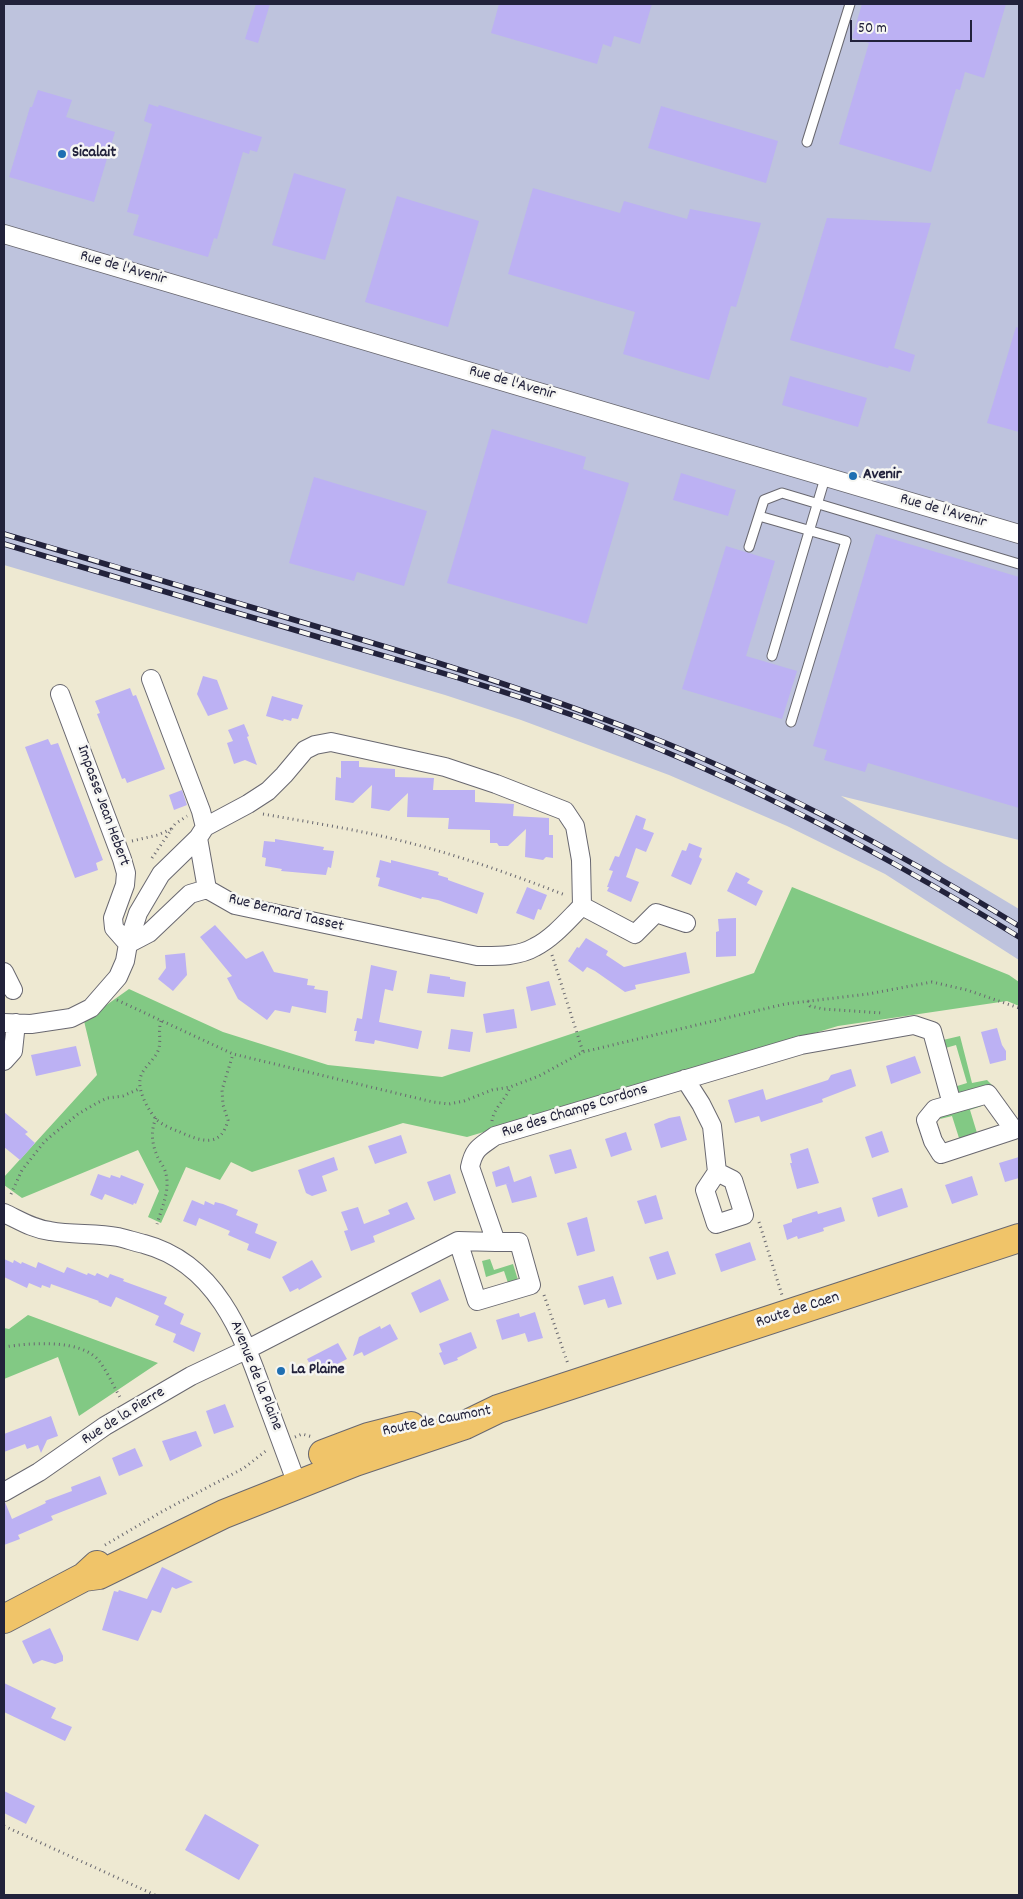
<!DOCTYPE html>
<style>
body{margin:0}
#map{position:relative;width:1023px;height:1899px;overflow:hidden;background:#eee9d2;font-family:Dekko,sans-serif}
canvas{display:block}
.frame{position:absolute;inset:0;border:5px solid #22223b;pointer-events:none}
.scale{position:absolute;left:850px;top:20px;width:122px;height:22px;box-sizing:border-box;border:2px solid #22223b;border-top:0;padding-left:6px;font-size:15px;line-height:18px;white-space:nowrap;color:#22223b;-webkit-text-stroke:4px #f6f6f2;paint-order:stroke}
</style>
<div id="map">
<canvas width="1023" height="1899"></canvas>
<div class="frame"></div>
<div class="scale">50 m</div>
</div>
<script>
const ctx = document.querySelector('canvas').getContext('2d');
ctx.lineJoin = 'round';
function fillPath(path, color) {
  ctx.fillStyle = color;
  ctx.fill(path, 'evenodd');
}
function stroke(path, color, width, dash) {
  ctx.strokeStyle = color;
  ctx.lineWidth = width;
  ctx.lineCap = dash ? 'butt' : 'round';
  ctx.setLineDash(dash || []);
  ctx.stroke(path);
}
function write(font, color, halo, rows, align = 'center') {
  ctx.font = font + ' Dekko,sans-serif';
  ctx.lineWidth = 5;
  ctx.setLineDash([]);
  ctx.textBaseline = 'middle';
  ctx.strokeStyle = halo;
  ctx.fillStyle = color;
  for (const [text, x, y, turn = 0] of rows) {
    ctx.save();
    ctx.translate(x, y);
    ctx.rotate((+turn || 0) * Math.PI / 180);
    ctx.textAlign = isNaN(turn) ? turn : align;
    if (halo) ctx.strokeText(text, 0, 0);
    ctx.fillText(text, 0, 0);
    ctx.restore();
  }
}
fillPath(new Path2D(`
 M4 4H1019V840L841 796 944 864 1019 909V960L885 874 787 826 669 775 521 720 445 695 4 565Z`), '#bec3dd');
fillPath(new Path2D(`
 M792 887 1009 975 1019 982V1006L1007 1001 838 1026 467 1137 403 1123 252 1172 231 1162 220 1180 186 1167 161 1223 148 1217 159 1191 138 1150 22 1198 4 1185V1177L97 1075 84 1021 129 989 223 1032 328 1065 442 1077 754 973Z
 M960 1036 972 1083 987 1080 992 1085 961 1094 954 1087 967 1083 956 1045 942 1049 943 1040Z
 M980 1104 982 1106 970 1110 977 1133 949 1144 948 1142 959 1138 952 1116 940 1119 942 1115Z
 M490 1259 494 1270 513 1264 518 1280 508 1283 504 1271 486 1277 482 1261Z
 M28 1315 158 1363 79 1416 58 1357 4 1379V1328L9 1329Z`), '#82c984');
fillPath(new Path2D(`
 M256 4H270L258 43 245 39Z
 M499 4H652L640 44 614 36 611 47 603 44 597 64 491 33Z
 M862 4H1006L984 78 965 72 960 90 956 89 931 172 839 144 869 43 852 38Z
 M38 90 72 100 66 117 115 132 94 202 9 177 30 107H32Z
 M149 104 158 107 159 105 262 137 257 152 250 150 249 154 243 152 217 239 214 238 208 257 133 235 139 215 127 212 152 124 144 121Z
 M661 106 778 141 766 183 648 148Z
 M294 173 346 189 325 260 272 245Z
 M533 188 620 213 624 201 687 219 690 209 761 223 736 307 731 306 709 380 623 354 635 312 508 274Z
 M397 196 479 221 448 327 365 302Z
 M827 218 931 223 894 348 915 355 910 372 889 366 888 368 790 340Z
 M1016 327 1019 328V432L987 423Z
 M790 376 867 398 858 427 782 405Z
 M492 429 586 457 583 469 629 483 587 624 447 583Z
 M681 473 736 490 728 516 673 500Z
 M314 477 427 511 404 586 357 572 354 581 289 563Z
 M876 534 1019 577V808L868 763 865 772 824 760 827 750 813 746Z
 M726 546 775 561 746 656 797 671 782 719 682 689Z
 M203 676 217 680 228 709 208 716 197 694Z
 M130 688 133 696 136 695 165 769 127 783 125 778 122 779 109 745 97 714 100 713 95 701Z
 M272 696 303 705 298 719 292 718 291 721 284 719 283 721 266 716Z
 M244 724 249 736 247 737 257 765 245 760 234 764 227 743 233 741 228 730Z
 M48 739 51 745 58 743 103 860 96 863 98 870 75 878 25 747Z
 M341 761H359V767L395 769V777L434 778 433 790H475V802L514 804 513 816 549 818V835H553V858L546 857 543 860 525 857 526 829 508 846H499L497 843H490V830L448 829 449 818 407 817 408 793 389 811 371 808 372 785 353 803 335 800 336 777 341 778Z
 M182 790 187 805 174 810 169 795Z
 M636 815 646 819 643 829 654 833 646 852 636 848 626 877 639 882 631 902 607 891 609 887H607L613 871 609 870 615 856 619 857Z
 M275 839 324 847 323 850 334 851 331 868 328 867 326 875 281 871 282 869 265 866 266 858 262 857 264 841 275 842Z
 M689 843 702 848 699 857 702 859 691 885 671 876 682 850 686 851Z
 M380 860 391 863V860L439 872 438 875 448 878V880L484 893 477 914 438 900 422 897 421 899 378 886 380 878 376 877Z
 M736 872 750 879 747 883 763 891 756 906 727 891Z
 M527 887 547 895 541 910 538 909 534 920 516 913Z
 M736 918V956L716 957V932L719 931 718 919Z
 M215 925 246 959 263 951 274 972 308 979 307 985 315 986 314 989 328 991 326 1013 292 1006 290 1013 275 1010 267 1020 238 999 227 978 232 976 200 937Z
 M586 938 608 951 606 955 624 967 686 952 690 973 635 985 636 989 625 992 595 971 587 967 583 972 568 961 577 947 579 948Z
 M185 953 187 975 173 991 158 979 166 968 165 955Z
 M371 965 397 971 393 991 385 989 379 1022 422 1031 418 1049 375 1040 374 1044 355 1041 357 1031H354L357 1018 362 1019Z
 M430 974 450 977V979L466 982 464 997 427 993Z
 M549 981 556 1005 531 1011 526 987Z
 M514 1009 517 1028 486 1033 483 1014Z
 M997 1028 1002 1045 1006 1051V1060L990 1064 981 1032Z
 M451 1029 473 1032 470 1052 448 1049Z
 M76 1046 81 1066 36 1076 31 1055Z
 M915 1056 921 1073 891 1084 886 1066Z
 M851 1069 856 1086 822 1099 823 1102 761 1122 759 1116 735 1123 728 1100 763 1089 766 1100 828 1080 831 1075Z
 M4 1112 28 1132 25 1134 35 1143 20 1160 4 1147Z
 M680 1116 687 1140 661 1148 654 1124 669 1118Z
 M882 1131 889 1152 872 1158 865 1137Z
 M626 1132 632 1150 611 1157 605 1139Z
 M401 1135 407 1153 375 1164 368 1146Z
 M808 1148 819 1183 797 1189 790 1163H792L790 1154Z
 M571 1149 577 1168 555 1174 549 1155Z
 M334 1157 338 1170 322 1176 327 1191 312 1196 306 1193 298 1170Z
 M1019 1157V1178L1005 1182 999 1163Z
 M509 1166 514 1182 531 1176 537 1197 512 1203 506 1184 510 1183 496 1187 492 1172Z
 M98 1174 110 1178 111 1175 120 1178 121 1175 144 1184 136 1204 134 1203 133 1205 105 1194 102 1200 90 1195Z
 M450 1174 456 1193 434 1201 427 1182Z
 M972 1176 978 1195 952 1204 945 1185Z
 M902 1188 908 1207 878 1217 872 1198Z
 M656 1195 663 1219 645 1224 637 1201Z
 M192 1200 204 1205 205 1201 214 1205 215 1202 223 1204 238 1210 236 1215 258 1224 255 1233 277 1242 270 1259 247 1250 249 1244 228 1235 230 1231 199 1218 196 1226 183 1221Z
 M407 1202 415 1219 373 1236 375 1242 351 1251 344 1231 348 1230 341 1212 358 1207 364 1224 390 1214 388 1210Z
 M841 1207 845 1221 823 1228 824 1231 798 1239 797 1236 787 1240 783 1225 792 1222V1219L817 1211 818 1214Z
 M587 1217 595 1251 577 1256 567 1223Z
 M750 1242 756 1260 721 1272 715 1254Z
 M668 1251 676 1274 657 1280 649 1257Z
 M4 1259 13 1263 14 1260 21 1264 22 1262 36 1268 38 1262 64 1273 67 1267 87 1275 88 1273 95 1276 97 1273 108 1278 110 1274 124 1279 123 1281 167 1297 164 1304 184 1314 180 1324 201 1333 194 1352 173 1342 176 1334 155 1325 159 1316 116 1297 111 1307 98 1302 99 1301 51 1284 50 1288 42 1285 41 1288 29 1283 27 1288 4 1277Z
 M312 1260 322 1277 299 1290 298 1288 290 1292 282 1277Z
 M613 1276 622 1304 608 1308 605 1299 584 1305 578 1286Z
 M440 1279 449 1300 420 1313 411 1293Z
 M535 1312 543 1338 528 1342 525 1333 502 1340 496 1320 519 1313 520 1317Z
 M390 1324 398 1339 364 1356 362 1352 353 1356 359 1337 380 1326 381 1329Z
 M471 1332 477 1348 457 1358 458 1360 444 1365 439 1353 442 1352 439 1344Z
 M338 1343 347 1359 316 1375 307 1359Z
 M225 1404 234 1427 214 1434 206 1411Z
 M51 1416 58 1436 47 1440 41 1453 38 1445 27 1449 25 1444 4 1452V1434Z
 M196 1431 202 1446 170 1461 162 1441Z
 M135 1448 143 1466 119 1476 112 1458Z
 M100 1476 107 1494 51 1516 53 1520 18 1535 20 1539 4 1545V1503L5 1502 12 1519 46 1503 45 1501 72 1491 71 1487Z
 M162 1567 193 1582 176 1589 172 1587 161 1613 152 1610 138 1641 102 1630 114 1591 118 1592 119 1590 147 1599Z
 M50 1628 63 1656V1661L55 1664 42 1660 33 1664 22 1641Z
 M4 1683 56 1708 51 1718 72 1727 65 1741 4 1712Z
 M4 1791 35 1806 26 1824 4 1813Z
 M205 1814 259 1845 239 1880 185 1850Z`), '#bcb1f3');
const service = new Path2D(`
 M807 142 850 4
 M759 516 846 541 791 722
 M749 547 764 500 782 493 1019 564
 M772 656 825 478`);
const minor = new Path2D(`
 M4 234 1019 534
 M151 679 201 811 205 827
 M60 694 122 859 126 873 125 885 113 918 114 928 128 944
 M582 906 635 934 656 913 686 923
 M128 944 149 933 190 894 207 889
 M4 972 13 990
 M4 1023 31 1024 71 1018 91 1008 118 977 125 961 128 944 138 913 161 874 198 838 205 827 248 804 268 791 284 775 305 750 315 745 331 742 445 767 496 784 565 811 575 826 581 860 582 906C568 920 553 938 535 947 518 957 496 956 477 956L235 905 207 889 198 838
 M4 1061 13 1051 16 1023
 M685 1079 701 1104 712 1126 717 1172 733 1180 744 1215 716 1224 705 1190 717 1172
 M988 1094 1014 1130 941 1154 933 1141 926 1120 935 1109Z
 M4 1213C19 1220 33 1229 50 1231 72 1235 96 1233 118 1237 127 1239 135 1242 144 1244 215 1263 242 1332 264 1395 275 1424 286 1454 297 1484
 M458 1241 477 1301 531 1285 519 1242H496
 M4 1492 39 1472 105 1426 191 1376 248 1349 458 1241 496 1242 470 1167C474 1148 480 1147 495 1136L801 1045 914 1025 932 1031 952 1104`);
const primary = new Path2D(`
 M323 1454 368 1437 411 1426
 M84 1577 99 1575 224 1514 355 1462 465 1425 498 1409 1019 1238
 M4 1619 84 1577 97 1565`);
stroke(service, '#696870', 11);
stroke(minor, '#696870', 20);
stroke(primary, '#696870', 30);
stroke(new Path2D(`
 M263 814C308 822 354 829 398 840 455 854 511 874 565 895
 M132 841 158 835 171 829
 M152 858 175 824 187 816
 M552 955 583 1052
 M117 1000 233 1054 433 1102 449 1104 464 1101 492 1090 510 1087 539 1076 583 1052 785 1004 868 994 932 982 967 990 1019 1008
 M808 1001 810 1006 823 1009 882 1013
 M161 1021C158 1030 161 1039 159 1048 156 1060 141 1068 140 1080 138 1092 149 1111 156 1119 162 1125 172 1129 180 1132 200 1141 221 1149 228 1120L223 1105 222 1090 233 1054
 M156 1118C150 1132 152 1146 159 1160 162 1164 165 1169 166 1174 170 1191 162 1207 157 1224
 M492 1121C494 1107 506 1100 510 1087
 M11 1194 22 1170 45 1141 78 1114 97 1103 107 1098 123 1096 141 1088
 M759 1222 782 1295
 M544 1295 568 1364
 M4 1347C30 1343 82 1338 100 1362 108 1373 114 1387 121 1399
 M295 1437 302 1434 313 1437
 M105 1545 163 1511 244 1468 267 1450
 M4 1826 155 1895`), '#696870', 3, [1, 4]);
stroke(service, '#fff', 9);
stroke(minor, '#fff', 18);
stroke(primary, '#f0c469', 28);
const rail = new Path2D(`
 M4 534C111 565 218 597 325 629 432 660 539 693 643 734 774 785 900 853 1019 926
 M4 544C111 576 218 607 325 639 408 663 491 686 572 715 729 772 878 850 1019 937`);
stroke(rail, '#22223b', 5.5);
stroke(rail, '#f6f6f2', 4, [11]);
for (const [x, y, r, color] of [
 [62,154,5,"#1f6fb2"],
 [853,476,5,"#1f6fb2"],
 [281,1371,5,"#1f6fb2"]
]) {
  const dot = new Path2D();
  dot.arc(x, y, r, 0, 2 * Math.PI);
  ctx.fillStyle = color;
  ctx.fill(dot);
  stroke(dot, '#f6f6f2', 2);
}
write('bold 16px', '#22223b', '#f6f6f2', [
 ["Sicalait",72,154],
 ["Avenir",863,476],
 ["La Plaine",291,1371]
], 'left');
write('16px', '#22223b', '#f6f6f2', [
 ["Rue de l'Avenir",123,269,16],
 ["Rue de l'Avenir",512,384,16],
 ["Rue de l'Avenir",943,512,16],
 ["Impasse Jean Hebert",102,806,70],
 ["Rue Bernard Tasset",286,914,14],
 ["Rue des Champs Cordons",575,1112,-17],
 ["Route de Caen",798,1311,-18],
 ["Avenue de la Plaine",255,1376,68],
 ["Rue de la Pierre",124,1417,-32],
 ["Route de Caumont",437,1422,-11]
]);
</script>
